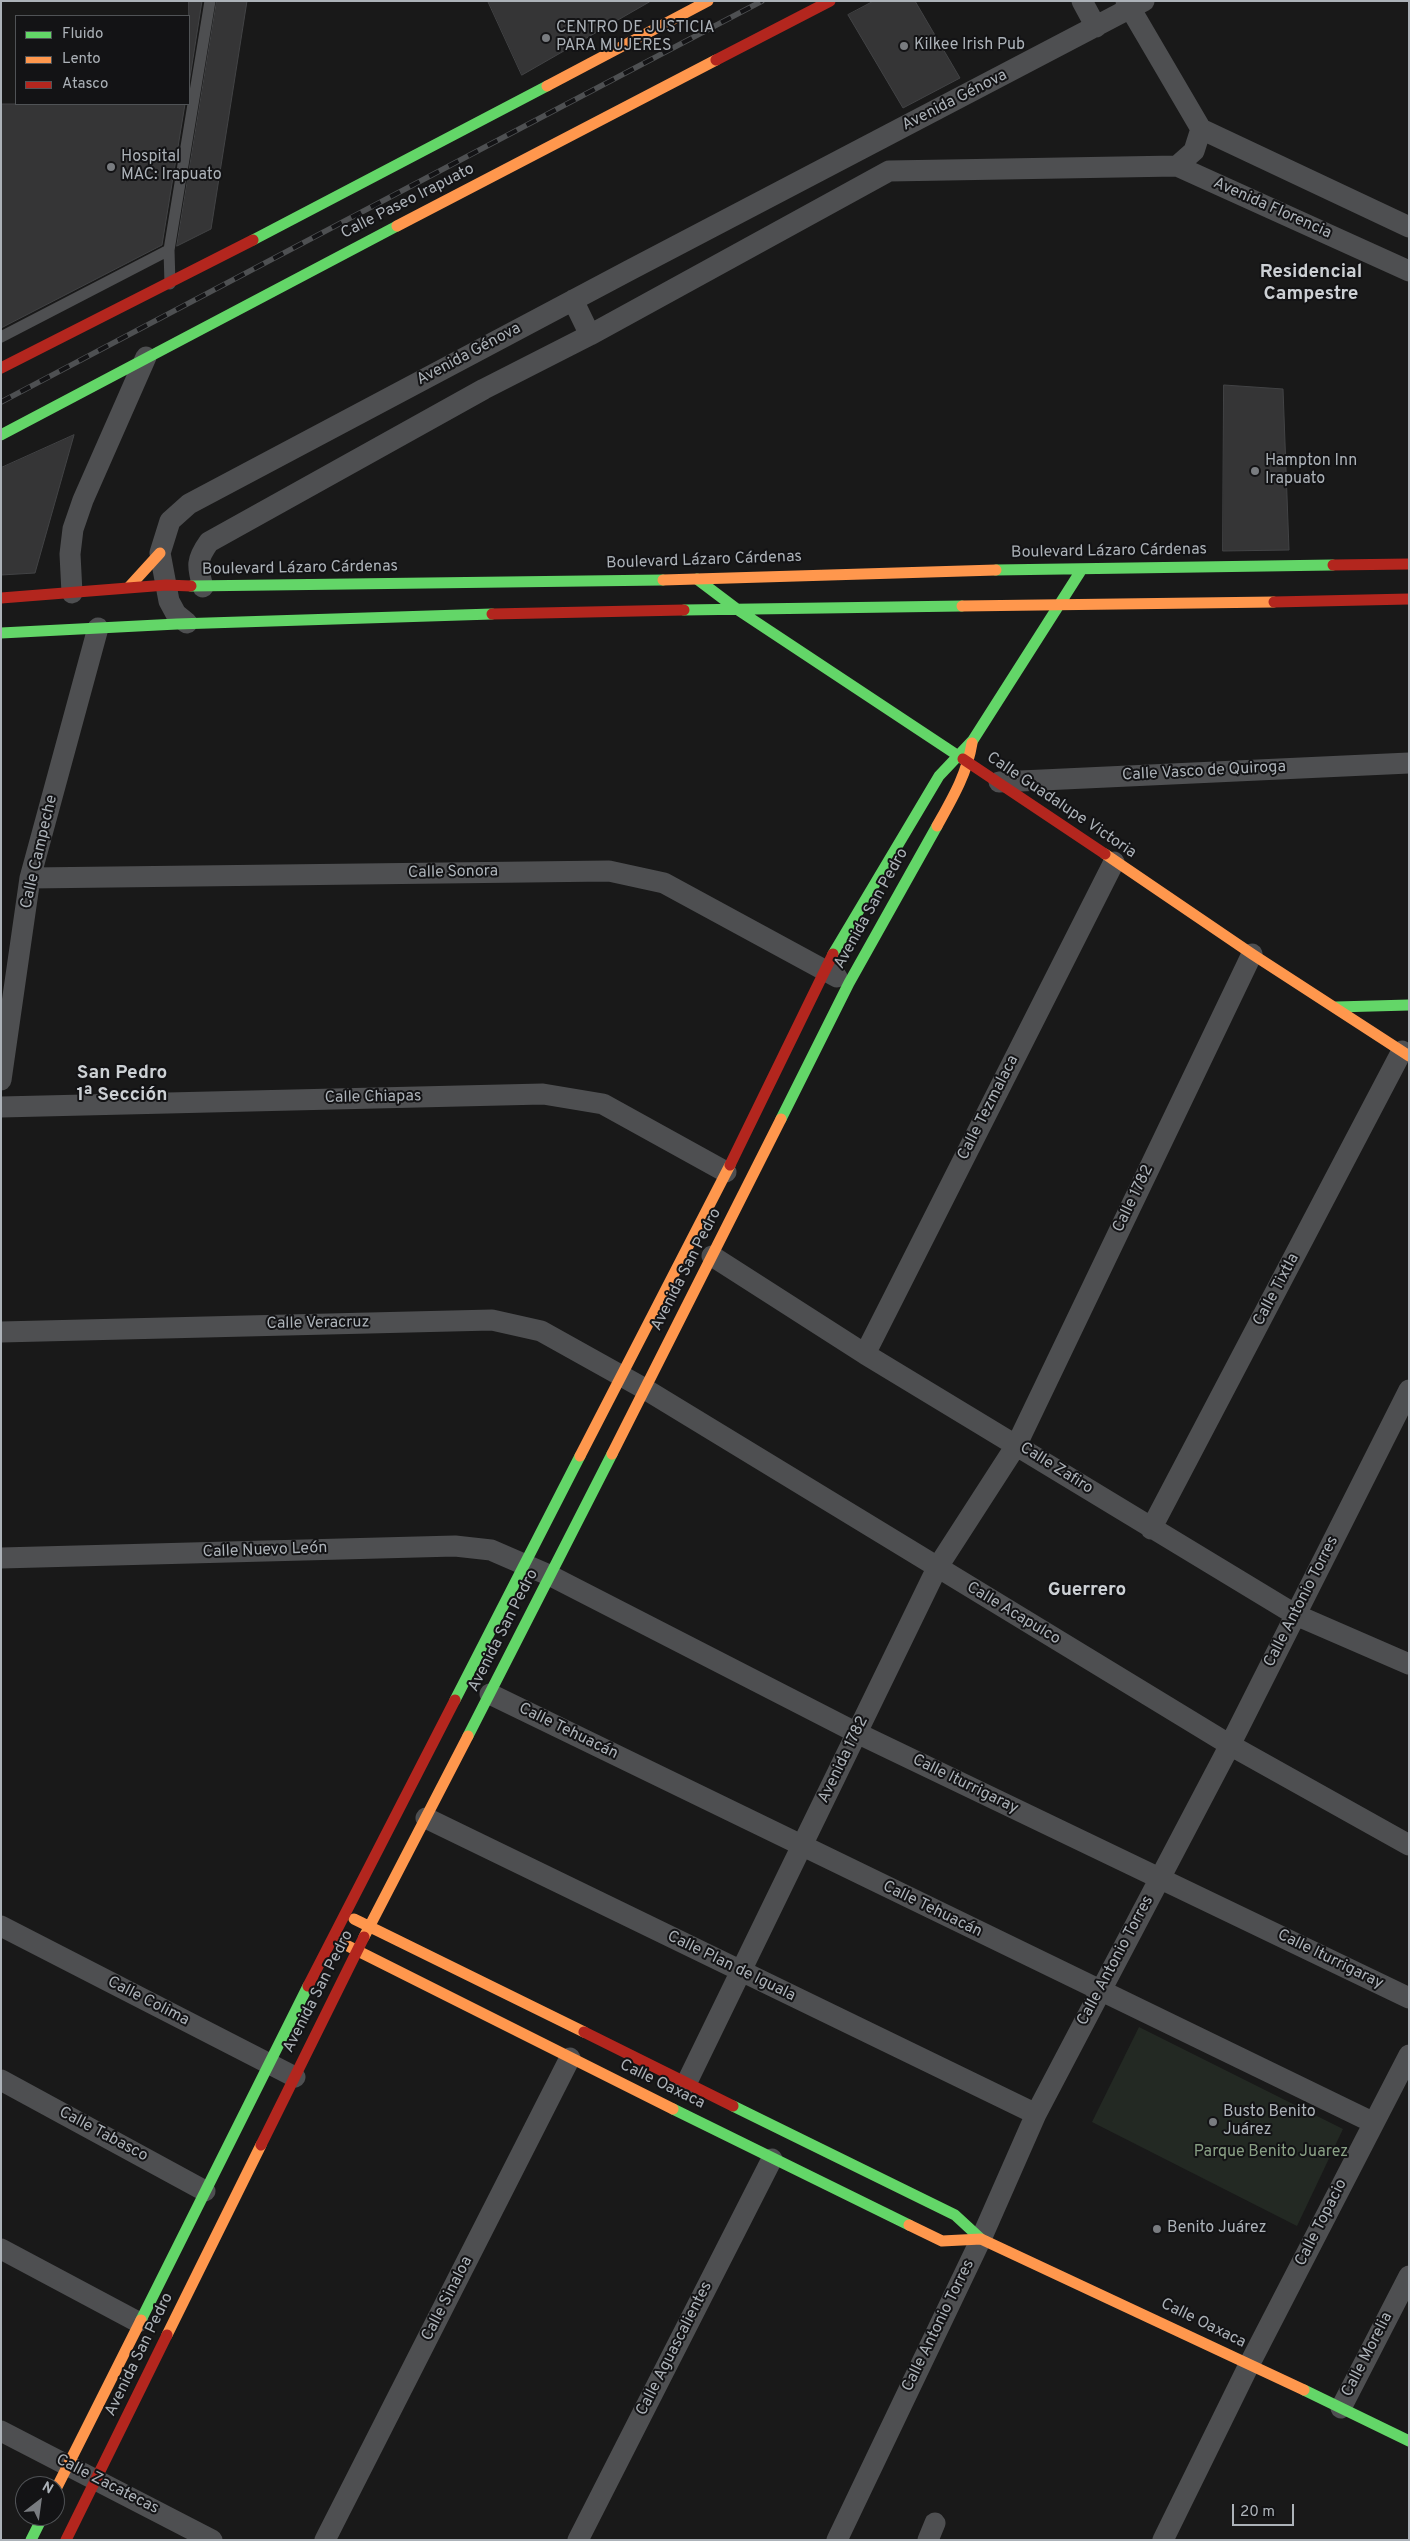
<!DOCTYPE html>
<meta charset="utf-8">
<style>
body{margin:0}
#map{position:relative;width:1410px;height:2541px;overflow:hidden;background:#191919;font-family:Overpass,sans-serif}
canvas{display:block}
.frame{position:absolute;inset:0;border:2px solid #acb2b8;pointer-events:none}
.legend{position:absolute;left:15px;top:15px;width:175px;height:90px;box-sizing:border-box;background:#131315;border:1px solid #505356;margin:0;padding:6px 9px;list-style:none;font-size:15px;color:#acb2b8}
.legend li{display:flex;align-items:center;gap:10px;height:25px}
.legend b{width:25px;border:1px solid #505356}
.north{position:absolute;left:15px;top:2476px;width:50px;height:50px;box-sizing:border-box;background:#131315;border:1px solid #505356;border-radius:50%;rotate:30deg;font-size:14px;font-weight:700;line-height:20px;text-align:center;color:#acb2b8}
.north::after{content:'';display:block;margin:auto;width:18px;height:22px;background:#797c80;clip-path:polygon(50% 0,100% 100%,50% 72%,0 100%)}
.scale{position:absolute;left:1232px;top:2504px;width:62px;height:22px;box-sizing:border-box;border:2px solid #acb2b8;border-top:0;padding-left:6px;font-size:15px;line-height:18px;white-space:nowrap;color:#acb2b8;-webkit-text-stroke:4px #131315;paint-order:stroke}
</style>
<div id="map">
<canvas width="1410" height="2541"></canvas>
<div class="frame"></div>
<ul class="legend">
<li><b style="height:6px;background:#63d668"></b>Fluido</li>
<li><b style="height:6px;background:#ff974d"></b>Lento</li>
<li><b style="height:6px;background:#b3261e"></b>Atasco</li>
</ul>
<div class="north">N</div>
<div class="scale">20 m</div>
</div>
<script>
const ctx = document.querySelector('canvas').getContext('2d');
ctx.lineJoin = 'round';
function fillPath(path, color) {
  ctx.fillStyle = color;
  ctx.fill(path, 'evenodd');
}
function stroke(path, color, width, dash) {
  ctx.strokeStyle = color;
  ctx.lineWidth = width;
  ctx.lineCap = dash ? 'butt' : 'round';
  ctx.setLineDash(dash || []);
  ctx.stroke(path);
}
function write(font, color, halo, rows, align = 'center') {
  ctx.font = font + ' Overpass,sans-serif';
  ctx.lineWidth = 4;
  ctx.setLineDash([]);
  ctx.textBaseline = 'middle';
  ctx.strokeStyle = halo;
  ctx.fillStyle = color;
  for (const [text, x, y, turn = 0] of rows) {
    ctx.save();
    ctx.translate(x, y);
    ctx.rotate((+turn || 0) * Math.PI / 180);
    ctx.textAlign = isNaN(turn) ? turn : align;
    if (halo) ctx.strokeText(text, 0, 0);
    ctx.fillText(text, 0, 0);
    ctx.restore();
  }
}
fillPath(new Path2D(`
 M1139 2027 1343 2129 1297 2226 1092 2122Z`), '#232923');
const building = new Path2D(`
 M189 1H202L189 84Z
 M217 1H247L211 229 177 246Z
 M488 1H651L522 75Z
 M874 1H915L960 78 903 108 848 15Z
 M1 104H185L162 245 1 328Z
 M1224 385 1283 389 1289 550 1223 551Z
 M74 435 35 573 1 575V468Z`);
fillPath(building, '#353536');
stroke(building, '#424345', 1);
stroke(new Path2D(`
 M170 284 169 250 210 1
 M1 337 169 250`), '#4e4f51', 11);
stroke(new Path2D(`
 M1082 1 1096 27
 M1126 1 1201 129 1409 227
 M1177 166 1194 151 1201 129
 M573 300 590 335
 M203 587C197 566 196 560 209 542L484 389 590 335 889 171 1177 166 1409 271
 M72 593 70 554 73 529 83 500 146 357
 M187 623 176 614 169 601 160 553 170 521 189 504 630 270 1144 1
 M999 782 1409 763
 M30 878 609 871 664 883 837 977
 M1 1080 30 878 98 628
 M1 1107 543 1094 603 1104 726 1172
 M712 1256 865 1354 1296 1615 1409 1664
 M1 1332 492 1320 541 1331 645 1389 1230 1745 1409 1845
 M865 1354 1114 862
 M1151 1529 1402 1051
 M1 1558 455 1546 491 1550 551 1576 857 1733 1409 1998
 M490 1694 1374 2123
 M426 1818 1036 2114
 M1 1926 295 2077
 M1 2080 205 2191
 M686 2084 937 1568 1017 1444 1252 954
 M1 2249 138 2322
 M1341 2408 1409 2276
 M1 2431 212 2540
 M325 2540 570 2058
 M578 2540 772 2159
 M837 2540 981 2239 1036 2114 1230 1745 1409 1390
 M928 2540 935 2523
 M1163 2540 1249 2365 1409 2055`), '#4e4f51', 21);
stroke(new Path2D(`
 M253 240 547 86
 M1 435 397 226
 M996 570 1333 565
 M697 579 738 610 963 759
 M191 586 663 580
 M684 610 962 606
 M1 633 177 624 492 614
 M833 954 939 776 973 740 1082 569
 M1336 1007 1409 1005
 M781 1119 849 983 937 826
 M455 1700 580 1456
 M468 1736 612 1454
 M733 2106 955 2215 981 2239
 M673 2109 909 2225
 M141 2320 308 1986
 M1304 2390 1409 2441
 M31 2540 43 2516`), '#63d668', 11);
stroke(new Path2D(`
 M547 86 708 1
 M397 226 716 60
 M663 580 996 570
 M129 587 160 553
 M962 606 1274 602
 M937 826C952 799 967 774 972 743
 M1105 854 1252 954 1409 1056
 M612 1454 781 1119
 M580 1456 730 1165
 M354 1919 584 2032
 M364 1937 468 1736
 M340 1942 673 2109
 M909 2225 942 2241 981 2239
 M981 2239 1304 2390
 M167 2335 261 2145
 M55 2491 141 2320`), '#ff974d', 11);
stroke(new Path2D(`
 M716 60 830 1
 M1 368 253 240
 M1333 565 1409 564
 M1 598 166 585 191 586
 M1274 602 1409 599
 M492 614 684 610
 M963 759 1105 854
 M730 1165 833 954
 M308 1986 455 1700
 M584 2032 733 2106
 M261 2145 364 1937
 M66 2540 167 2335`), '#b3261e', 11);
const rail = new Path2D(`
 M1 402 762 1`);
stroke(rail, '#4e5052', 5.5);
stroke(rail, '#131315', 4, [11]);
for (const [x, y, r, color] of [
 [546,38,5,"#797c80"],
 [904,46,5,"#797c80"],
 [111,167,5,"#797c80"],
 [1255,471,5,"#797c80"],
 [1213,2122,5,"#797c80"],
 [1157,2229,5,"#797c80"]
]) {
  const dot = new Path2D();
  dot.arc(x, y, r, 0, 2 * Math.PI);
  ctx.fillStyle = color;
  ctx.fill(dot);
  stroke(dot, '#131315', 2);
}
write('16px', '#acb2b8', '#131315', [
 ["CENTRO DE JUSTICIA",556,29],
 ["PARA MUJERES",556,47],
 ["Kilkee Irish Pub",914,46],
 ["Hospital",121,158],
 ["MAC: Irapuato",121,176],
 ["Hampton Inn",1265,462],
 ["Irapuato",1265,480],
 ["Busto Benito",1223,2113],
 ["Juárez",1223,2131],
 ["Benito Juárez",1167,2229]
], 'left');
write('16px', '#acb2b8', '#131315', [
 ["Avenida Génova",955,101,-27],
 ["Calle Paseo Irapuato",408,202,-27],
 ["Avenida Florencia",1272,209,24],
 ["Avenida Génova",469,355,-28],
 ["Boulevard Lázaro Cárdenas",1109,552,-1],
 ["Boulevard Lázaro Cárdenas",704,561,-2],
 ["Boulevard Lázaro Cárdenas",300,569,-1],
 ["Calle Vasco de Quiroga",1204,772,-3],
 ["Calle Guadalupe Victoria",1061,806,34],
 ["Calle Campeche",40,852,-77],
 ["Calle Sonora",453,873,-1],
 ["Avenida San Pedro",872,909,-61],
 ["Calle Chiapas",373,1098,-1],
 ["Calle Tezmalaca",989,1108,-63],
 ["Calle 1782",1134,1199,-64],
 ["Avenida San Pedro",687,1270,-63],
 ["Calle Tixtla",1277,1290,-62],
 ["Calle Veracruz",318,1324,-1],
 ["Calle Zafiro",1056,1469,32],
 ["Calle Nuevo León",265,1551,-2],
 ["Calle Antonio Torres",1302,1602,-63],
 ["Calle Acapulco",1013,1614,31],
 ["Avenida San Pedro",504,1631,-63],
 ["Calle Tehuacán",568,1732,26],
 ["Avenida 1782",844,1760,-64],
 ["Calle Iturrigaray",965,1785,26],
 ["Calle Tehuacán",932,1910,26],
 ["Calle Iturrigaray",1330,1960,26],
 ["Calle Antonio Torres",1116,1961,-62],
 ["Calle Plan de Iguala",731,1967,26],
 ["Avenida San Pedro",319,1992,-63],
 ["Calle Colima",148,2002,27],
 ["Calle Oaxaca",662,2085,26],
 ["Calle Tabasco",103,2135,28],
 ["Calle Topacio",1322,2223,-63],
 ["Calle Sinaloa",448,2299,-63],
 ["Calle Oaxaca",1203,2324,26],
 ["Calle Antonio Torres",939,2326,-64],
 ["Calle Aguascalientes",675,2349,-63],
 ["Avenida San Pedro",140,2355,-64],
 ["Calle Morelia",1368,2355,-63],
 ["Calle Zacatecas",107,2485,27]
]);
write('16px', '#89a085', '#131315', [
 ["Parque Benito Juarez",1271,2153]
]);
write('bold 19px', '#ccd0d4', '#131315', [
 ["Residencial",1311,273],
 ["Campestre",1311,295],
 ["San Pedro",122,1074],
 ["1ª Sección",122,1096],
 ["Guerrero",1087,1591]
]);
</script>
